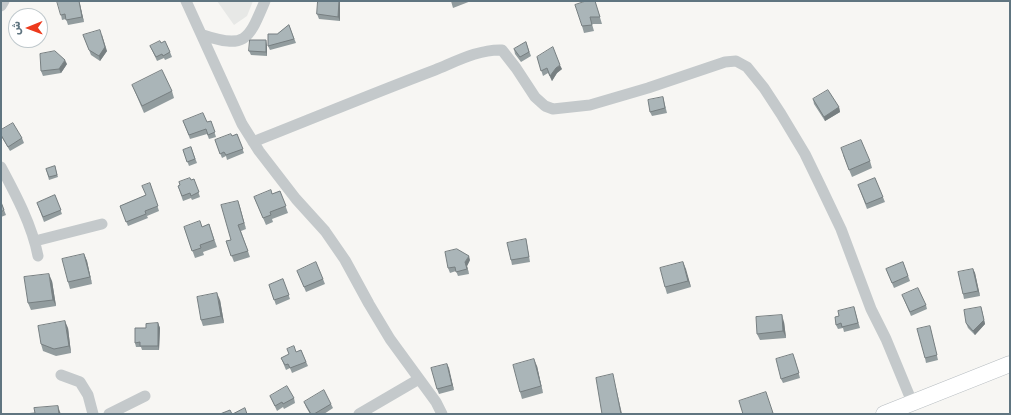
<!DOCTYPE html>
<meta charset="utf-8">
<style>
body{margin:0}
#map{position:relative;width:1011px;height:415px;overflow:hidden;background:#f7f6f3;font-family:Rubik,"Noto Sans Arabic",sans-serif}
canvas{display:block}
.frame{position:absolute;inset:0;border:2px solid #607580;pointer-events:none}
.north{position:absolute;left:8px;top:8px;width:40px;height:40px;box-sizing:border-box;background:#fff;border:1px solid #bfc8cc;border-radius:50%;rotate:269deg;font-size:11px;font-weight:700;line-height:16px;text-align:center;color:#607580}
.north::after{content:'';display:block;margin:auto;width:14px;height:18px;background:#ed3a1c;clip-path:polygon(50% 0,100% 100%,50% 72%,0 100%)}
</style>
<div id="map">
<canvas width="1011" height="415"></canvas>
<div class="frame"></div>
<div class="north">ش</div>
</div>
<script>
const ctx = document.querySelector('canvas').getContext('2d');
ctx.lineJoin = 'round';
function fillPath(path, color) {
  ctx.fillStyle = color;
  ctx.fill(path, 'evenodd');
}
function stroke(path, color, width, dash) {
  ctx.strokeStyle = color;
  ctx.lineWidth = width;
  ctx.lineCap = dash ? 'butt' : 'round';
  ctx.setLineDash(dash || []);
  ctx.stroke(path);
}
fillPath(new Path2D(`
 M217 1H253L247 16 234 25Z`), '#e7e8e6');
const secondary = new Path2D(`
 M884 414 1010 364`);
stroke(secondary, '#b6bcc0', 17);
stroke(new Path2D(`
 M186 1 242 124 259 151 296 199 325 231 345 260 369 304 390 339 436 402 442 414
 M1 6 4 1
 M203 35C247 50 249 38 265 1
 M253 142C314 118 374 93 435 70 455 62 479 49 502 50L516 68 535 97 545 106 553 109 590 105 648 88 725 62 736 61 747 67 764 88 781 114 805 154 821 187 841 229 871 309 886 339 912 402
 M1 167C16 195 32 225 38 256
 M35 241 102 224
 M61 375 80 382 88 395 93 414
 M109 414 145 396
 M359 414 419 379`), '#c4c9cb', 11);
stroke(secondary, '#fff', 16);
fillPath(new Path2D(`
 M79 1 84 22 68 25 66 19 62 20 61 15Z
 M318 1H340V21L319 19 317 14Z
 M451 1H471L453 8Z
 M595 1 602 24H592L594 31 584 33 582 26Z
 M289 25 296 43 270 50 268 46 277 34Z
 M83 35 107 51 100 61 91 55Z
 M526 42 531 56 521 62 515 54 514 49Z
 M267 45V56L251 55 249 51Z
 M150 46 170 52 172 57 165 60 164 58 157 61Z
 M537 57 562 69 557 73 552 81 548 73 543 76Z
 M67 64 61 73 43 76 41 71Z
 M132 85 172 91 174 98 144 113Z
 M663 97 667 113 652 116 650 112Z
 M813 99 839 107 840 112 825 121 814 104Z
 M183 121 207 122 211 121 216 137 209 139 207 134 190 139Z
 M1 130 22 138 24 143 10 151 1 136Z
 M237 134 244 153 227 160 226 156 222 158 215 140 232 136Z
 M191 147 197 163 189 166 183 150Z
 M843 155 870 161 872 168 852 177Z
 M55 166 58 177 49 180 46 169Z
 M875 178 885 202 867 209 858 185Z
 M194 179 200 197 192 200 191 198 183 201 178 186Z
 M150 183 159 211 147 216 148 218 128 226 120 206 146 195Z
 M280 191 288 213 272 219 273 222 266 225 254 197 272 194Z
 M55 195 62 214 44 222 37 203Z
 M238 201 246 229 241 231 250 257 234 262 226 241 231 240Z
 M1 202 6 215 1 217Z
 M209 224 217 247 203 252 204 255 195 258 184 227H202Z
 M526 239 527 244 530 262 512 265 511 260Z
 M84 254 87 261 92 284 70 289 68 282Z
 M470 260 467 266 469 274 458 276 456 271 450 273 448 268Z
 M683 262 691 287 667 294 665 287Z
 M903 262 910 281 894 288 886 269Z
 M973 269 975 273 980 296 964 299 963 294Z
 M299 275 323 279 325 284 306 292Z
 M283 279 290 299 276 305 269 285Z
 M52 281 56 306 31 310 28 303Z
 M902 295 926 305 927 309 911 316Z
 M220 300 224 323 203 326 201 320Z
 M854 307 860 328 844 332 843 328 838 329 836 325 839 316Z
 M982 311 985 324 975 335 968 328 966 323Z
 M784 322 786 338 760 340 757 334Z
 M158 323 160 328 159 350H142L141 347H136L135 343 146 328Z
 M68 328 71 353 56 356 43 351 41 344Z
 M931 330 938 360 926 363 925 358Z
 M301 350 308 366 292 373 290 368 286 370 281 358Z
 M795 359 800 378 783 383 781 379Z
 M447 364 454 390 439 394 437 389Z
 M537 366 543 393 522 399 520 392Z
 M270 396 294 398 295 403 284 409 283 407 277 411Z
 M304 402 331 404 333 408 324 414H310L306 407Z`), '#929c9e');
fillPath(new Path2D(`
 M79 1 80 4 84 22 82 17Z
 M339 1H340V21L338 17Z
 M102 35 107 51 100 61 99 56Z
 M266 40 267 45V56L266 52Z
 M65 60 67 64 61 73 59 69Z
 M560 65 562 69 557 73 552 81 550 76 556 68Z
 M839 107 840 112 825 121 824 117Z
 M238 201 240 207 246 229 244 223Z
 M84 254 87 261 92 284 90 277Z
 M469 256 470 260 467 266 469 274 465 262Z
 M683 262 686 269 691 287 688 281Z
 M973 269 975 273 980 296 978 291Z
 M49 274 52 281 56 306 53 300Z
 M217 293 220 300 224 323 221 316Z
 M981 307 982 311 985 324 975 335 973 331Z
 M782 315 784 322 786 338 783 331Z
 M65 321 68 328 71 353 69 346Z
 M158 323 160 328 159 350 158 346Z
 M534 359 537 366 543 393 541 386Z
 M447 364 449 368 454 390 452 385Z
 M613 374 614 379 622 414H621Z
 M58 406 60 412 61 414H59Z`), '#777f81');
const building = new Path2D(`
 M57 1H79L82 17 66 20 65 14 61 15Z
 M318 1H339L338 17 317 14Z
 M586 1H595L600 17H590L592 25 582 26 575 5Z
 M289 25 294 39 268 46V34H277Z
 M100 30 105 47 99 56 89 50 83 35Z
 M250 40H266V52L249 51Z
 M160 41 161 43 165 41 170 52 163 56 162 54 156 57 150 46Z
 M526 42 529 52 520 57 514 49Z
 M553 47 560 65 556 68 550 76 547 68 541 71 537 57Z
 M55 51 65 60 59 69 41 71 40 54Z
 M162 70 172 91 142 106 132 85Z
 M828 90 839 107 824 117 813 99Z
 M663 97 665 108 650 112 648 100Z
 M203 113 207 122 211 121 215 132 208 135 206 129 189 135 183 121Z
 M13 123 22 138 8 147 1 135V130Z
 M231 134 232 136 237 134 243 149 226 155 224 152 220 154 215 140Z
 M861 140 870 161 849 170 841 148Z
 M191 147 195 159 187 162 183 150Z
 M55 166 57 175 49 177 46 169Z
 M190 178 191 180 194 179 199 192 191 196 190 193 182 196 178 186 180 185 179 182Z
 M875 178 883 197 866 204 858 185Z
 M150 183 158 206 145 211 146 214 126 222 120 206 146 195 142 186Z
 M271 190 272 194 280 191 286 206 270 212 271 215 263 218 254 197Z
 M55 195 61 210 43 217 37 203Z
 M238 201 244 223 238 225 248 251 231 256 226 241 231 240 221 205Z
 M1 202 4 210 1 212Z
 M200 221 202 227 209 224 214 240 200 245 201 248 192 251 184 227Z
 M526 239 529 257 511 260 507 243Z
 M457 249 469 256 465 262 467 269 456 272 455 267 448 268 445 252Z
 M84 254 90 277 68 282 62 259Z
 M316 262 323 279 304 287 297 271Z
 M683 262 688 281 665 287 660 268Z
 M903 262 908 276 892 283 886 269Z
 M973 269 978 291 963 294 958 272Z
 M49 274 53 300 28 303 24 277Z
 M283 279 289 295 274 300 269 285Z
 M918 288 926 305 910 312 902 295Z
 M217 293 221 316 201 320 197 297Z
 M854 307 858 323 842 327 841 323 836 325 835 317 839 316 838 311Z
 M981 307 984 320 973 331 966 323 964 310Z
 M782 315 783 331 757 334 756 317Z
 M65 321 69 346 54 349 41 344 38 326Z
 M158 323V346H140V342L135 343V328H146V324Z
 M930 326 937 355 925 358 917 329Z
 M294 346 296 352 301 350 306 362 290 368 288 364 285 365 281 358 289 354 287 349Z
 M793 354 799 373 781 379 776 359Z
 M534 359 541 386 520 392 513 365Z
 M447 364 452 385 437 389 431 368Z
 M613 374 621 414H602L596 378Z
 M287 386 294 398 283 404 282 402 275 406 270 396Z
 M324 390 331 404 314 414H311L304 402Z
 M766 392 773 413 769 414H743L739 401Z
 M58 406 59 414H24L35 413 34 408Z
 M245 408 247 414H220L230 410 232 414Z`);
fillPath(building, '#aab5b8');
stroke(building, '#777f81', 1);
</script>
